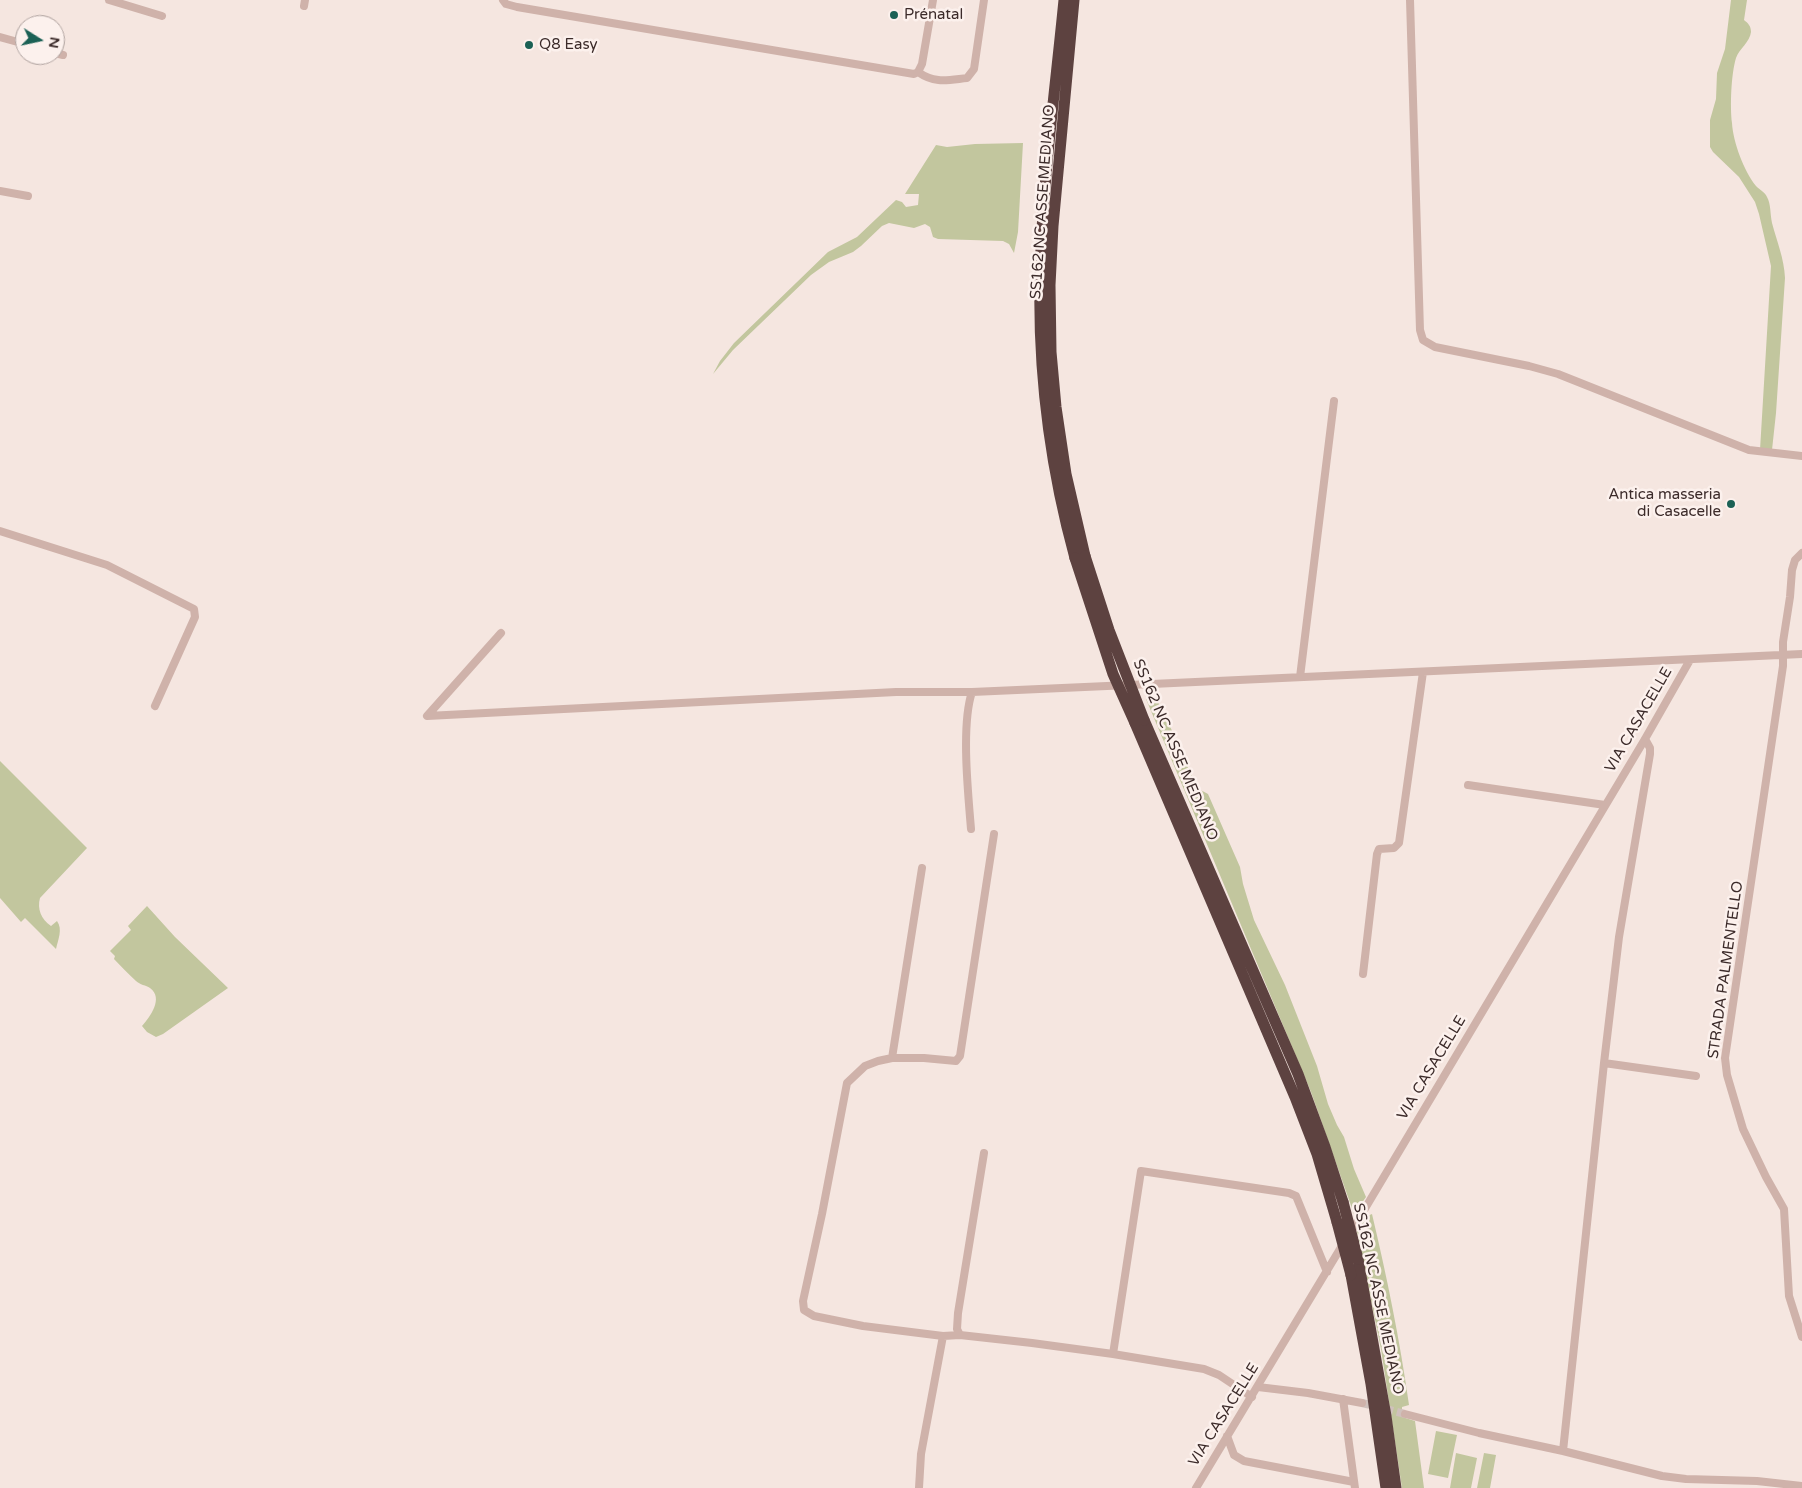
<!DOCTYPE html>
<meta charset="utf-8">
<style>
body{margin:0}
#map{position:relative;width:1802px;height:1488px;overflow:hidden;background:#f5e6e0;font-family:"Varela Round",sans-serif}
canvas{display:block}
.north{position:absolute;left:15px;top:15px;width:50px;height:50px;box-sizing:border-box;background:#fcf1ed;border:1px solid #afa29f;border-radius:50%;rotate:100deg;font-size:14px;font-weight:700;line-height:20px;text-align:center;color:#3c2b2a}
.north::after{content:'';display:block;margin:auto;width:18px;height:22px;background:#1b6155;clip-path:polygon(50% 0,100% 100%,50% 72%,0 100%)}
</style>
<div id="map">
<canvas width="1802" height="1488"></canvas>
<div class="north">N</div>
</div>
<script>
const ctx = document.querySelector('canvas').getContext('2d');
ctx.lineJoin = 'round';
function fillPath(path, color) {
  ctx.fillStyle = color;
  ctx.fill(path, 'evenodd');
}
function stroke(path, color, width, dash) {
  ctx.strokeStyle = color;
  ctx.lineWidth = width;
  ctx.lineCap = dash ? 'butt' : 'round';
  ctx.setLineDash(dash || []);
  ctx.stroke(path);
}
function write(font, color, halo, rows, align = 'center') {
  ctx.font = font + ' "Varela Round",sans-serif';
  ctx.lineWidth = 5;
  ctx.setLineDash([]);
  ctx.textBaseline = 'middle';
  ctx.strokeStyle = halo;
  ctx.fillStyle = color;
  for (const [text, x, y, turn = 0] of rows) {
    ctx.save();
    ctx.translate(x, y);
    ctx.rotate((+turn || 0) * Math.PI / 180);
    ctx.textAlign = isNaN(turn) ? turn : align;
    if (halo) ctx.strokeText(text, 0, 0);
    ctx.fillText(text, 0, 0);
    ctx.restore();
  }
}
fillPath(new Path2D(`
 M1731 0H1747L1744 20C1748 23 1751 26 1751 32 1750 42 1739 49 1736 58 1731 75 1730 106 1732 123 1733 142 1744 171 1756 186 1760 190 1765 192 1767 197 1771 204 1770 214 1772 223 1777 242 1784 258 1785 278L1776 413 1772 450H1760L1771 266 1759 214 1755 202 1739 177 1713 152 1710 147V120L1716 99 1717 73 1725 49Z
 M1023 143 1018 232 1014 253 1009 244 1003 241 938 239 933 237 930 227 925 224 914 228 889 223 882 226 861 246 853 252 829 262 811 275 733 350 713 374 720 361 734 343 828 252 857 237 896 200 902 202 906 207 918 205 919 194H905L936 145 947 147 975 144Z
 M1146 699 1156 700 1162 708 1197 788 1208 794 1240 867 1243 884 1254 920 1285 985 1317 1066 1328 1104 1337 1125 1344 1137 1354 1169 1366 1197 1354 1214 1311 1092Z
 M0 761 87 848 40 898C37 909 41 919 51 926L57 921C63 929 58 940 56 949L25 918 21 922 0 898Z
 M147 906 175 937 228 988 163 1034 156 1037 147 1032 142 1026C150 1017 164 998 150 988 146 985 140 985 136 981 128 974 121 966 114 959L115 956 110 951 131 930 128 926Z
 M1372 1214C1387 1277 1400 1341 1409 1405L1402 1407V1417L1415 1421 1424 1488H1402L1381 1349 1357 1231 1365 1217Z
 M1436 1431 1457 1435 1448 1478 1428 1474Z
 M1456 1453 1477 1458 1471 1488H1450Z
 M1484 1453 1496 1455 1490 1488H1477Z`), '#c2c69e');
stroke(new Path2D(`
 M1362 1403 1405 1414`), '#d0c1bc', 8, [8, 4]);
stroke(new Path2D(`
 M109 0 162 16
 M503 0 506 4 517 7 914 74 918 72 922 64 933 0
 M1410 0 1420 330 1423 340 1435 347 1529 366 1558 374 1749 450 1802 456
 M304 6 305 0
 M0 37 25 44
 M55 53 63 55
 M918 72C935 84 948 80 967 78L974 69 984 0
 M0 191 28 196
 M0 531 107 565 194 609 195 617 155 706
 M1802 553 1795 560 1792 570 1790 597 1783 642V666L1725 1058 1727 1075 1743 1129 1766 1177 1784 1209 1789 1296 1802 1337
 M501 633 427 716 896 692H972L1152 684 1802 654
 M1300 677 1334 401
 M1468 785 1605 805
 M971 829C968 792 961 725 972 692
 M1363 974 1377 854 1379 849 1394 848 1399 843 1423 672
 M892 1058 922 868
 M1604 1063 1696 1076
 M1351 1232 1645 739 1690 660
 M960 1335 957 1329 958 1313 984 1153
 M943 1336 960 1335 1032 1343 1113 1354 1204 1369 1219 1375 1252 1397
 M1113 1354 1141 1171 1289 1193 1296 1196 1327 1272
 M1258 1387 1308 1393 1362 1403
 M1343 1399 1355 1488
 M1405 1414 1479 1433 1563 1451 1662 1476 1686 1479 1757 1481 1802 1486
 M1227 1436 1234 1455 1244 1461 1354 1482
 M1563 1451 1604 1063 1619 937 1650 754V748L1645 739
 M919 1488 921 1454 943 1336 863 1326 814 1316 804 1310 803 1301 822 1214 847 1083 865 1066 878 1061 892 1058H924L956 1061 960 1056 994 834
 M1196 1488 1343 1244`), '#cfb2aa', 8);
stroke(new Path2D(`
 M1064 0C1055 92 1042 186 1040 278 1038 373 1050 467 1075 558
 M1074 0 1053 226 1050 285 1051 352 1056 407 1066 474 1085 556
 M1144 720 1298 1074 1325 1147 1343 1202
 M1135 723 1295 1097 1317 1154 1337 1222
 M1358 1259 1386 1416 1396 1488
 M1351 1275 1371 1384 1386 1488`), '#5d4240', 11);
stroke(new Path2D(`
 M1085 556 1109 630 1144 720
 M1075 558 1113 674 1135 723
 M1343 1202 1358 1259
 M1337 1222 1351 1275`), '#5d4240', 11);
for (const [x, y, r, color] of [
 [894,15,5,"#1b6155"],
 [529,45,5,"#1b6155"],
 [1731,504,5,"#1b6155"]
]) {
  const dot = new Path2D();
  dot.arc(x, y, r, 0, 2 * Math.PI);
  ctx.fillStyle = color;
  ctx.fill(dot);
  stroke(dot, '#fcf1ed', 2);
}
write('15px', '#3c2b2a', '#fcf1ed', [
 ["Prénatal",904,15],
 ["Q8 Easy",539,45],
 ["Antica masseria",1721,495,"right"],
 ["di Casacelle",1721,512,"right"]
], 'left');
write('15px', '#3c2b2a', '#fcf1ed', [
 ["SS162 NC ASSE MEDIANO",1043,202,-86],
 ["VIA CASACELLE",1639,720,-60],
 ["SS162 NC ASSE MEDIANO",1175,750,67],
 ["STRADA PALMENTELLO",1726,970,-82],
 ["VIA CASACELLE",1432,1068,-59],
 ["SS162 NC ASSE MEDIANO",1378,1299,78],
 ["VIA CASACELLE",1224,1415,-58]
]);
</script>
